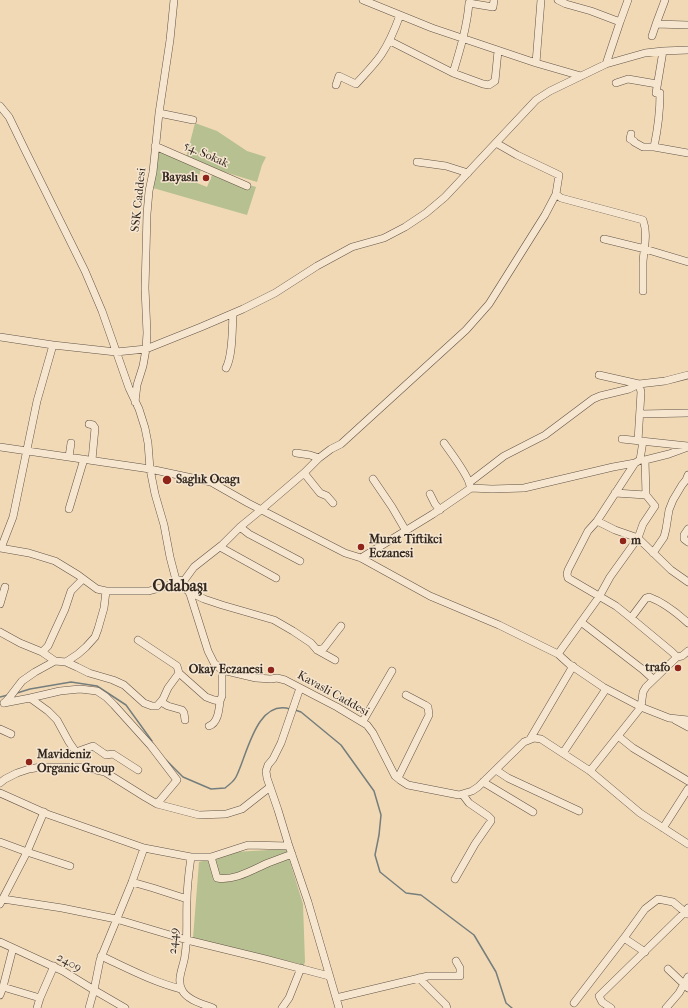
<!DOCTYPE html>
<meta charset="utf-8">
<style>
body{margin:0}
canvas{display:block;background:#f1d9b6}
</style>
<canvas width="688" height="1008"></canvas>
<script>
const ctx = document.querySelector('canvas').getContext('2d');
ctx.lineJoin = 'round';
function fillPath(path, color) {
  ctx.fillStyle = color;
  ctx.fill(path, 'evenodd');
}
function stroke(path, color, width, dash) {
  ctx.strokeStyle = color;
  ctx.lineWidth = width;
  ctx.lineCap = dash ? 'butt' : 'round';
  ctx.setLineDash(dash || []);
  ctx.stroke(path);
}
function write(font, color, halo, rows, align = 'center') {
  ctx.font = font + ' "IM FELL French Canon",serif';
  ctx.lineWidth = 3;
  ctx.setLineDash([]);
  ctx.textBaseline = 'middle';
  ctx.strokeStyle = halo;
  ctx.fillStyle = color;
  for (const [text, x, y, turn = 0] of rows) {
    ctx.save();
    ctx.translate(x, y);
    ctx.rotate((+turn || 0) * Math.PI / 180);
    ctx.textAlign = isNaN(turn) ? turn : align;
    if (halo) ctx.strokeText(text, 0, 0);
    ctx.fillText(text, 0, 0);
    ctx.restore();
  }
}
fillPath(new Path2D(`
 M195 123 217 131 247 151 266 157 262 165 257 182 218 170 186 158Z
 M159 152 170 155 201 169 197 183 207 187 212 175V173L256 187 247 215 153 188Z
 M286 849 303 904 305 962 304 965 193 938 199 862 234 852Z`), '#b7c090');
stroke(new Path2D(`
 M17 693 30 689 71 682 97 686 126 705 152 741
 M0 697 8 695
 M295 710 301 712 341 745 374 791 381 815 379 835 375 855 380 872 406 893 421 895 474 935 496 972 506 1003 512 1008
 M166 760 183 777 211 789 225 788C229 785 234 781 236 777 247 756 256 699 290 709`), '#757e7c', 1.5);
const minor = new Path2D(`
 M363 0 432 28 536 63 581 76
 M558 0 566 4 591 11 620 22 606 64
 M665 0 656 24 688 25
 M620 22 628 0
 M652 36 656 24
 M390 41 453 73 483 84 489 85 495 81 498 51
 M663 51 656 93H660C660 113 658 128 654 147L688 153
 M536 63 541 0
 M453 73C460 50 467 27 469 3L493 7 494 0
 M616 83 628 79 657 84
 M336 85 339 76 356 84C365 74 374 65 381 55 389 43 395 29 400 15
 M0 106 9 117 26 152 85 271 102 311 129 388 139 409 145 428 148 443 150 469 155 494 164 525 170 557 176 580
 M159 113 193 120
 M631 134 630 139 634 141V142L643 147H654
 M155 146 247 186
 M417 162 446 166 468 173
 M556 194 561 198 643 220C648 234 644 247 643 262 643 271 643 281 643 291
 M604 239 645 249 688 262
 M0 337 53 345 116 352 146 349 201 327 243 309 275 293 317 266 341 253 352 247 384 238 405 227 426 213 445 197 536 100 550 91 606 64 645 53 663 51 688 50
 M226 368C233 355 232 329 233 314
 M599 375 639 384 641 392 638 441
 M135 402 137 385 143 366 146 349 147 333 145 288 146 252 147 214 149 191 153 172 159 113 170 40 174 0
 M640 414 688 413
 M89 424 93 425 95 428 92 460
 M622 439 688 446
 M444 443C451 453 469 476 470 486
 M0 447 150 469 211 482 248 503 345 553 361 558 430 596 499 625 558 654 569 664 603 687 641 707 669 718 688 720
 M296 453 310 455 319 458
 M69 457 71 443
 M640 460 643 441
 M635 463 597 521 588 531 568 570 567 574 568 578 616 606 631 618 646 598 649 597C663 602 677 613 688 623
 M304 473 320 493 327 496 333 503
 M373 479 392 507 406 531
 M470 482 504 456 545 435 593 399 600 396 629 389 639 384 665 381 688 375
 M615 493 646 495
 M430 494 435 504 440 510
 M69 509 84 459
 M597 521 615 530 638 538 671 570 688 582
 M240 527 249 534 300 561
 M688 529 684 535V539L688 542
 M220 547 276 578
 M0 548 29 553 55 561 78 575 97 589 106 591H149L167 586 173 583 176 580H180L183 582 190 594 208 651 214 663 222 670 256 678 271 679 277 678 285 680 337 707 367 725 373 733 395 776 400 780 408 785 459 795 472 791 478 787 524 742 534 738 541 739 590 771 640 813 688 844
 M1 548 13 517 37 401 53 345
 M653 553 664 537 666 529 669 510 673 500 682 485 686 480 688 475
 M361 558 433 514 471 488 492 489 524 488 613 467 635 463 640 460H645L669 454 688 447
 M183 582 194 567 222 545 240 527 262 509 304 473 319 458 331 449 341 444 466 330 489 304 545 215 556 194 559 175 517 155 496 143
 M188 591 204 599 222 605 274 620 293 631 311 643 317 650 335 660
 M0 604 5 587
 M631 618 672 652 677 657 682 656 688 651
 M581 622 642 669 653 679
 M0 632 20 643 42 652 55 661
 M317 650 324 648 341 626
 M42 652 48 646 53 635 65 609 71 591 83 579
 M558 654 599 597 610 577 638 538 643 524 655 506 646 495 645 460
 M66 662 77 667 89 673 113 680 124 685 144 703 152 706H157L163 699 168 688 179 673 177 666 138 640
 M179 673 206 697 214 700 220 701 222 696V670
 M300 688 281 743 273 759 268 765 266 771 267 778 278 810 288 843 308 902 339 1008
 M30 698 60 691 80 689 97 691 106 697 114 705 151 746 177 780 157 804
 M161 702 168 706 182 710 184 713 185 720
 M4 703 30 698 48 711 57 720 69 742 76 752 93 746 106 755 113 754 138 770
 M4 703 9 698 22 681 35 672 55 661 66 662 78 654 86 647 95 637 98 629 104 608 106 591
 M675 720 688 727
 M363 721 392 671
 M209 726C218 723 219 710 220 701
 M0 729 11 734
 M618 736 633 748 688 781
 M530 739 573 666
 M563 753 606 689
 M496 770 508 778 579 811
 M590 771 641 707 643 692 646 687 677 657
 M398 778 429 715 428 707 425 705 406 695
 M483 782 533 812
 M0 783 5 779 17 773 29 769 41 767H83L105 772 145 797 157 804 199 815 226 814 242 809 270 787
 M0 793 47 814 144 848 191 857H211L248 845 289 846
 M663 828 688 789
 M0 842 27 852 70 866
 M191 857C189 871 187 886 187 900 186 918 188 936 185 955 184 966 176 979 182 990 187 1000 203 1004 213 1008
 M211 857 217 878C235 881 252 870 268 863 276 860 284 857 292 854
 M455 879 475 844 491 821V819L488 816 469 803 463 795
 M132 882 153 888 187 899
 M3 899 62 908 116 919 187 940 265 959 329 976
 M0 904 27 852 44 812
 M624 938 645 909 658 899 673 902 685 912 688 908
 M0 942 63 971 94 990 125 1008
 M101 956C127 968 153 982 181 989
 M668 969 688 988
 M419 978 446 1005 447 1008
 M3 987 40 998
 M0 995 3 987 13 948
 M336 998 428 976H460V968L456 961
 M574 1003 624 938 645 952
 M37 1008 40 998 54 966
 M89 1008 94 990 100 960 132 882 144 848
 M282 1008 289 998 301 968
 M611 1008 602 1002 599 996 685 912 688 914
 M666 1008 679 993 688 977`);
stroke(minor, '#625446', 8);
stroke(minor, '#f6e6d0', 7);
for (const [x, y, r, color] of [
 [206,178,4,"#8f2418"],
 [167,480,5,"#8f2418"],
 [623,541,4,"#8f2418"],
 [361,547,4,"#8f2418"],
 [678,668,4,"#8f2418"],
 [271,670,4,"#8f2418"],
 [29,762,4,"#8f2418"]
]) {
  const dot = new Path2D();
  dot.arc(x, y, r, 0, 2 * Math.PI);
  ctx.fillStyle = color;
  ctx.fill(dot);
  stroke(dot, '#f6e6d0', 1.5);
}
write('12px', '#322820', '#f6e6d0', [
 ["54. Sokak",206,155,24],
 ["SSK Caddesi",139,200,-84],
 ["Kavasli Caddesi",333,694,29],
 ["2449",174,941,-85],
 ["2409",69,963,29]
]);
write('bold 12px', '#322820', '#f6e6d0', [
 ["Bayaslı",198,178,"right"],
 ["Saglık Ocagı",176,480],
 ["Murat Tiftikci",369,540],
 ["Eczanesi",369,554],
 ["m",631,541],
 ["trafo",670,668,"right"],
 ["Okay Eczanesi",263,670,"right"],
 ["Mavideniz",37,755],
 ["Organic Group",37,769]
], 'left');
write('bold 16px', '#322820', '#f6e6d0', [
 ["Odabaşı",180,587]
]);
</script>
